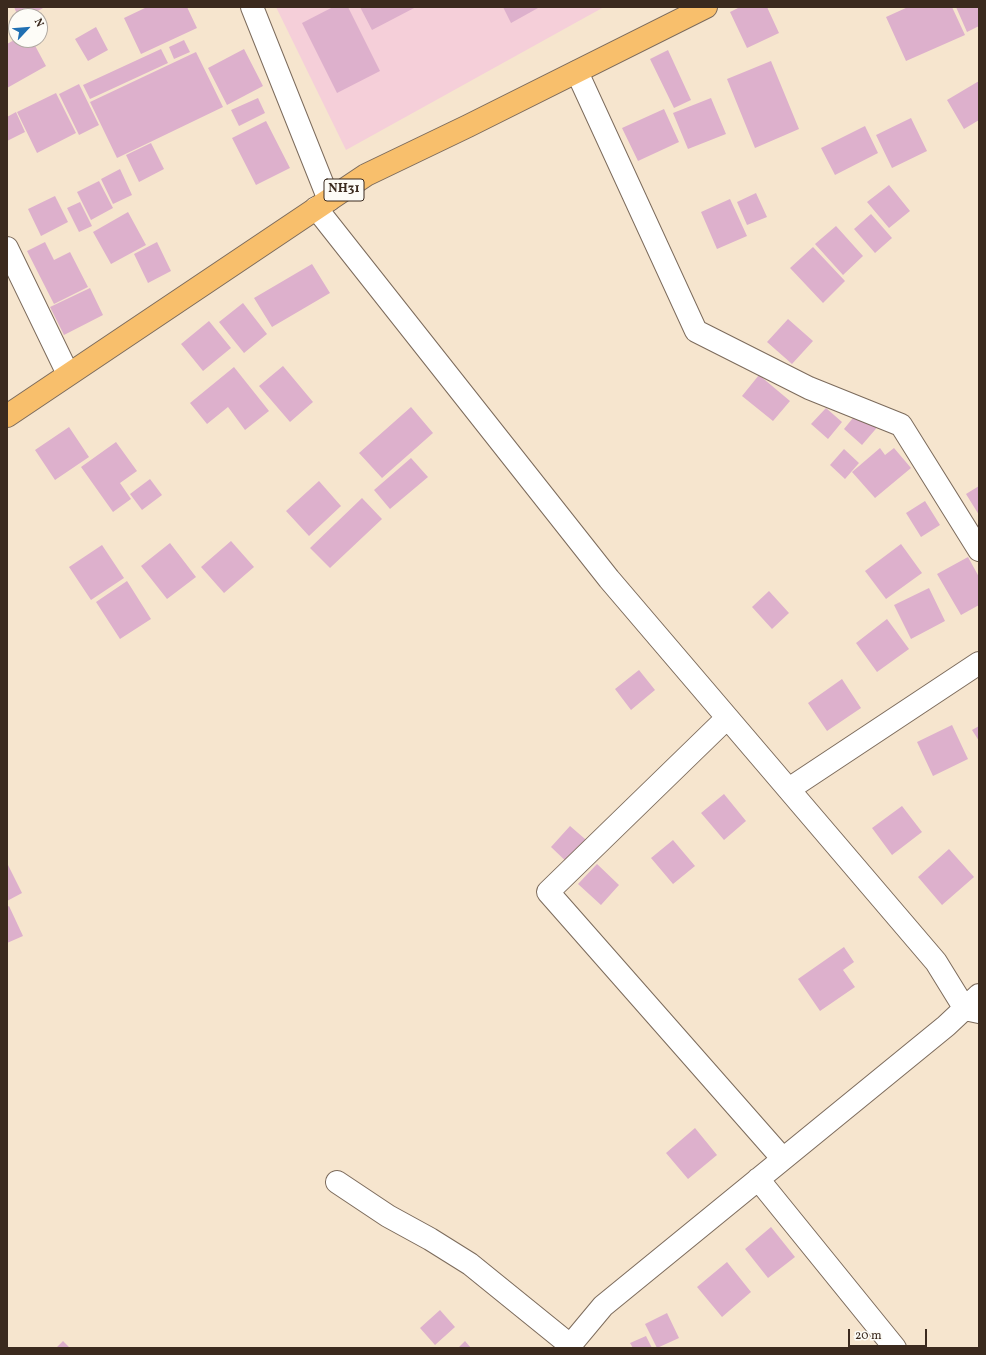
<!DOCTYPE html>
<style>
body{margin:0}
#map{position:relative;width:986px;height:1355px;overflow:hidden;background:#f6e5ce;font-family:Vollkorn,serif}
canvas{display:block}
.frame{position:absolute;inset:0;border:8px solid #3b2a1e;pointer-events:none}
.north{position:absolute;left:8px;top:8px;width:40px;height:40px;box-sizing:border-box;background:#fdfcf7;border:1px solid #afa8a0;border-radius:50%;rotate:64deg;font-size:11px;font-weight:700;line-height:16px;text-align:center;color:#3b2a1e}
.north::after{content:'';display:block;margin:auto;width:14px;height:18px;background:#1f6fb2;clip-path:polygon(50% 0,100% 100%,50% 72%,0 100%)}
.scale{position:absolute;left:848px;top:1329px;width:79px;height:18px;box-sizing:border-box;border:2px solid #3b2a1e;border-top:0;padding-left:5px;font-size:12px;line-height:14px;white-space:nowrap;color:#3b2a1e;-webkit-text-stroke:3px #fdfcf7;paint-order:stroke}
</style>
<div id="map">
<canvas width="986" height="1355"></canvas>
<div class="frame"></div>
<div class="north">N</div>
<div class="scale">20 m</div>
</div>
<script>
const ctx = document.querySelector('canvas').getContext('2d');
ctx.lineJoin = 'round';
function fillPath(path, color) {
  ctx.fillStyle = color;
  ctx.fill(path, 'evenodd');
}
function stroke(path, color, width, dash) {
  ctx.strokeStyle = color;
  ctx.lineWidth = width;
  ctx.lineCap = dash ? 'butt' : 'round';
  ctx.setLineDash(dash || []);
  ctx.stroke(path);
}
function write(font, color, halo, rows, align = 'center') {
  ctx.font = font + ' Vollkorn,serif';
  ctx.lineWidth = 3;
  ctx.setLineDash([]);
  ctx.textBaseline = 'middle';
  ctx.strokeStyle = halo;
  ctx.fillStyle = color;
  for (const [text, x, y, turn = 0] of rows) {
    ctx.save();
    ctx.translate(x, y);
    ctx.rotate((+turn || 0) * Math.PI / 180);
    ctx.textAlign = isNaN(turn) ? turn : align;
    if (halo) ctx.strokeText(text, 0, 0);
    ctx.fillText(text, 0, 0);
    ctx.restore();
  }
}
fillPath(new Path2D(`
 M276 7H604L346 150Z`), '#f5cfd9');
fillPath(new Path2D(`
 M14 7H45L28 16H18Z
 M147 7H187L197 28 141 54 124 18Z
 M333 7H348L380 71 337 93 302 23Z
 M360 7H416L372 30Z
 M503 7H537L538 8 511 23Z
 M740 7H767L779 33 747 48 730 12Z
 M908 7H952L965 35 906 61 886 17Z
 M956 7H979V26L967 32Z
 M96 27 108 50 88 61 75 39Z
 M16 39 32 40 46 66 7 88V44Z
 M184 40 190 52 174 59 169 47Z
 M161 49 168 63 90 99 83 85Z
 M244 49 263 86 227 105 208 68Z
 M668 50 691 100 674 108 650 59Z
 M196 52 223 107 117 158 90 102Z
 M771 61 799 129 755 148 727 79Z
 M979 81V120L964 129 947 100Z
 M79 84 99 125 79 135 59 94Z
 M56 93 76 133 37 153 17 112Z
 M258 98 265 113 239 126 231 110Z
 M711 98 726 134 688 149 673 113Z
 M664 109 679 142 638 161 622 128Z
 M16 112 25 132 7 141V117Z
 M911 118 927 151 892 168 876 135Z
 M266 121 290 168 256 185 232 138Z
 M865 126 878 153 835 175 821 148Z
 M151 143 164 169 139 182 126 155Z
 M120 169 132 195 113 204 101 179Z
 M99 181 113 208 91 220 77 192Z
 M889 185 910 211 889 228 867 202Z
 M756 193 767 217 747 225 737 202Z
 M55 196 68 222 41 236 28 209Z
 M730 199 747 236 717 249 701 212Z
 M80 202 92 226 79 232 67 208Z
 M128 212 146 245 111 264 93 232Z
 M871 214 892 238 875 253 854 229Z
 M836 226 863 256 843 275 815 244Z
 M45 242 54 260 70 252 88 287 54 304 27 251Z
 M157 242 171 271 148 283 134 254Z
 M813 247 845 281 823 303 790 268Z
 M312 264 330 293 272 327 254 298Z
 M90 288 103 315 64 335 50 307Z
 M243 303 267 334 244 353 219 322Z
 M788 319 813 341 792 364 767 342Z
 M209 321 231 348 203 371 181 344Z
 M283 366 313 402 290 422 259 386Z
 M234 367 269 411 245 430 228 407 207 424 190 403Z
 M759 375 790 401 773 421 742 396Z
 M411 407 433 433 382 478 359 453Z
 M826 408 842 422 828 439 811 424Z
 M861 408 880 424 862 445 844 429Z
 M69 427 89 457 55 480 35 450Z
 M116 442 137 471 120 483 131 499 113 512 81 467Z
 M880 448 885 455 894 448 911 468 875 498 852 472Z
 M844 449 859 463 845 479 830 465Z
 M411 458 428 477 390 509 374 490Z
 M150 479 162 495 142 510 130 494Z
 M319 481 341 506 309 536 286 511Z
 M979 486V515L966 494Z
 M362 498 382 519 330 568 310 548Z
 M925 501 940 525 921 537 906 513Z
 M231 541 254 567 224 593 201 567Z
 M170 543 196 577 167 599 141 566Z
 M901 544 922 573 886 599 865 571Z
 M102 545 124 578 91 600 69 567Z
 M968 557 979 577V605L961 615 937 574Z
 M127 581 151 619 120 639 96 602Z
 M929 588 945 621 911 639 894 605Z
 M769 591 789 613 772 629 752 607Z
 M887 619 909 649 877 672 856 643Z
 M639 670 655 690 631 710 615 689Z
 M842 679 861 708 827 731 808 703Z
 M952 725 968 759 933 776 917 742Z
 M979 726V741L972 730Z
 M724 794 746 821 724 840 701 813Z
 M902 806 922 832 892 855 872 828Z
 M570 826 592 845 572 867 551 847Z
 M673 840 695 866 673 884 651 858Z
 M949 849 974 877 942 905 918 877Z
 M7 863 22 893 7 901Z
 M597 864 619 885 601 905 578 884Z
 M9 906 23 936 7 943V907Z
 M844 947 854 962 843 970 855 987 820 1011 798 979Z
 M695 1128 717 1155 688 1179 666 1153Z
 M771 1227 795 1257 768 1278 745 1249Z
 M727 1262 751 1292 722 1317 697 1287Z
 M440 1310 455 1327 435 1345 420 1328Z
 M667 1313 679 1338 657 1348 645 1324Z
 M646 1336 652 1348H633L630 1343Z
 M63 1341 70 1348H56Z
 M465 1341 471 1348H458Z`), '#ddb0cc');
const street = new Path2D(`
 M252 7 329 200
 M577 72 696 331 809 388 901 425 979 550
 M316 208 609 579 936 962 965 1009 979 1012
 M7 248 68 374
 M727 718 548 892 783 1159
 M789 789 979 663
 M758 1179 895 1348
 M337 1182 388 1216 430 1239 470 1264 570 1345
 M568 1348 603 1306 946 1026 979 995`);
const highway = new Path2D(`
 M7 416 366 175 468 126 706 7`);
stroke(street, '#7c6b5c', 24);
stroke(highway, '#7c6b5c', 24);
stroke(street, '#fff', 22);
stroke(highway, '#f8bf6c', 22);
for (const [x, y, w] of [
 [344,190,40]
]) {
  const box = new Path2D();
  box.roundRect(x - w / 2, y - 11, w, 22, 3);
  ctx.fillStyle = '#fdfcf7';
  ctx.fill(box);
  stroke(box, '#3b2a1e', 1);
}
write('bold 13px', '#3b2a1e', null, [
 ["NH31",344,190]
]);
</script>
